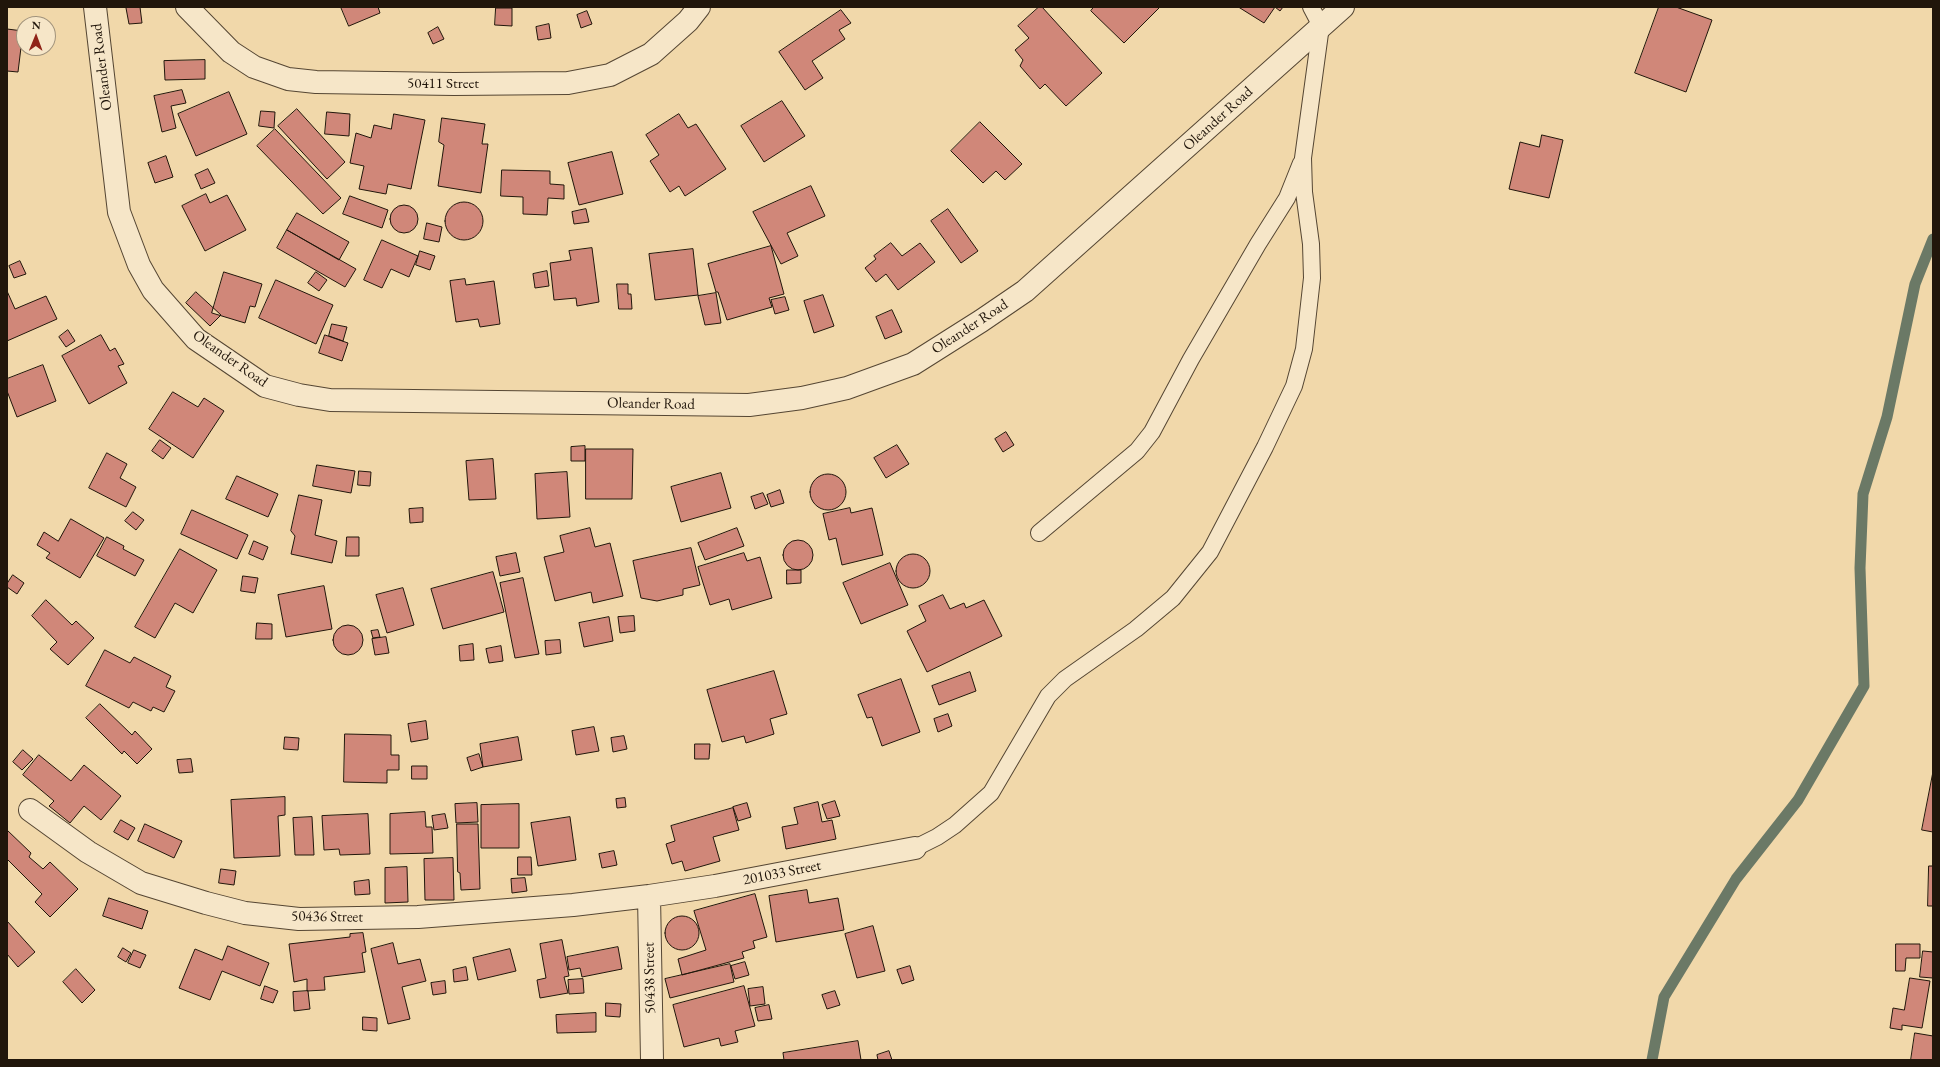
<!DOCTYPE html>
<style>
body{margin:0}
#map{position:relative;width:1940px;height:1067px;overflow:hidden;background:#f1d8aa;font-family:"EB Garamond",serif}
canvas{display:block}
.frame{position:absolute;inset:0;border:8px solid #21160b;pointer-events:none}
.north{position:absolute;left:16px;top:16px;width:40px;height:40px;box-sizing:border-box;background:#f6e6c8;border:1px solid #a1937c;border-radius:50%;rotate:1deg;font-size:11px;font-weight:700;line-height:16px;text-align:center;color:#21160b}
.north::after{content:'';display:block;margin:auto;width:14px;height:18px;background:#8f2418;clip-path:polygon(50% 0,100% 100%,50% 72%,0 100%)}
</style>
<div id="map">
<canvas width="1940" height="1067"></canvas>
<div class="frame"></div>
<div class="north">N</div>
</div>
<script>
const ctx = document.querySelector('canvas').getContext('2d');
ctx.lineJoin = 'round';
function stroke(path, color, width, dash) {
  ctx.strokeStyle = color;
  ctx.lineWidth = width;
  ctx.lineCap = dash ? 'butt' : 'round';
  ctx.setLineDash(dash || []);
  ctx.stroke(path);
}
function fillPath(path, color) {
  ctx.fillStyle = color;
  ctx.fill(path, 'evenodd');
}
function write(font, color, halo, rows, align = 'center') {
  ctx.font = font + ' "EB Garamond",serif';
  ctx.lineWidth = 3.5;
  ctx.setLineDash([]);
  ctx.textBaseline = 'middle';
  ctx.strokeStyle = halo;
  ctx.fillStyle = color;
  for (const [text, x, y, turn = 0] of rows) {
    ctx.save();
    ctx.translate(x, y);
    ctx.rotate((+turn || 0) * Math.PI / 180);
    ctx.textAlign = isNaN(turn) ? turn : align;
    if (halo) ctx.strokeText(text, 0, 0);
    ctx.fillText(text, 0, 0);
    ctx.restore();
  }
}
stroke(new Path2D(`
 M1652 1060 1664 997 1736 879 1798 800 1864 686 1860 568 1863 494 1887 417 1915 284 1933 239`), '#6b7966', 11);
const building = new Path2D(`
 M140 7 142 23 129 24 126 8Z
 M341 7H378L380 13 349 26Z
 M1039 7H1042L1102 73 1066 106 1045 84 1040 89 1020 66 1023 60 1015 50 1029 38 1018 26Z
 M1094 7H1160L1124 43 1091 11Z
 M1241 7H1283L1280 11 1275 7 1264 23 1240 8Z
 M1659 7H1676L1712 20 1686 92 1635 73Z
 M496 8H512V26L495 25Z
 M841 10 851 23 839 30 845 39 812 61 823 78 805 90 779 52Z
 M587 11 592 24 581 28 577 15Z
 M549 24 551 38 538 40 536 27Z
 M438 27 444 39 433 44 428 33Z
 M7 29 23 31 18 72 7 71Z
 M205 60V79L165 80 164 61Z
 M182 90 186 103 171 106 176 128 162 132 154 96Z
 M229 92 247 134 196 156 178 114Z
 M782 101 805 136 764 162 741 126Z
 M297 109 345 162 327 179 278 126Z
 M261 111 275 112 274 128 259 126Z
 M327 112 350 114 349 136 325 134Z
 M394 114 425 120 411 189 388 184 386 194 359 189 364 166 350 163 356 133 371 138 374 125 391 129Z
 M679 114 688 128 696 124 726 169 685 196 679 186 670 192 650 161 659 155 646 135Z
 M442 118 485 124 482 144H488L481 193 438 186 444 145 439 142Z
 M980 122 1022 164 1005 180 996 171 983 183 951 151Z
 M275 129 341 198 323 214 257 146Z
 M1542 135 1563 140 1549 198 1509 189 1520 142 1539 147Z
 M612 152 623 194 579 205 568 163Z
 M166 156 173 177 155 183 148 163Z
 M208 169 215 183 201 189 195 175Z
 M502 170 550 171V184L564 185V199L548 198 547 215 523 214V197L501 196Z
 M811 186 825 216 787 233 798 256 781 264 753 212Z
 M206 194 210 203 227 195 246 230 205 251 182 206Z
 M350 196 388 210 382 228 343 214Z
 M445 221a19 19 0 1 1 38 0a19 19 0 1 1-38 0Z
 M390 219a14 14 0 1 1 28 0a14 14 0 1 1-28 0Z
 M586 209 589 222 574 224 572 212Z
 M948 209 978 251 961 263 931 221Z
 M297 213 349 242 339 260 287 230Z
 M427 223 442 227 439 242 424 239Z
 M287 230 356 269 345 287 277 248Z
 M382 240 418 256 409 277 391 269 382 288 364 280Z
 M891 243 902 256 920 243 935 262 898 290 886 274 876 282 865 268 876 259 874 256Z
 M771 246 784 294 769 298 772 307 727 320 718 292H716L708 264Z
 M592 248 599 302 577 306 576 298 554 300 550 263 571 260 569 251Z
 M693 249 698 295 655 300 649 254Z
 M420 251 435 256 430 270 416 265Z
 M20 261 26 274 14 278 9 266Z
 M547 271 549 286 535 288 533 274Z
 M224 272 262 284 255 307 250 306 245 323 212 313Z
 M316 272 327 280 319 291 308 283Z
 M465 279 466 285 494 281 500 324 480 327 478 319 456 322 450 281Z
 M276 280 333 305 316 344 259 318Z
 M617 284H628V294H631L632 309H619Z
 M7 291 15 309 46 296 57 319 7 341Z
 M196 292 221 315 210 326 186 303Z
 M716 293 721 323 705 325 698 296Z
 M823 295 834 326 814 333 804 301Z
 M785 297 789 310 775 314 771 300Z
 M892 310 902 332 885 339 876 317Z
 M332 324 347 327 343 341 329 336Z
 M68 330 75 341 66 347 59 337Z
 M101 335 110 351 115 348 124 364 118 366 127 383 89 404 62 356Z
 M325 335 348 343 342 361 319 353Z
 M43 365 56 401 17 417 7 391V379Z
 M173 392 198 407 204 398 224 411 193 458 149 429Z
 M1006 432 1014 445 1003 452 995 439Z
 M160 440 171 448 163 459 152 451Z
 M897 445 909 464 886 478 874 458Z
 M585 446V461H571V447Z
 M586 449H633L632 499H586Z
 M107 453 127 464 120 478 136 487 126 507 89 488Z
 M493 459 496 499 469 500 466 461Z
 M317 465 355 471 351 493 313 486Z
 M359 471 371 472 370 486 358 485Z
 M567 472 570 517 537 519 535 474Z
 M721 473 731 508 681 522 671 487Z
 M810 492a18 18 0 1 1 36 0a18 18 0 1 1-36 0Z
 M237 476 278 494 268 517 226 499Z
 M780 490 784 503 771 507 767 495Z
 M763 493 768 504 755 509 751 497Z
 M299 495 322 500 315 535 337 541 332 563 291 554 295 536 291 531Z
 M423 508V522L410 523 409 509Z
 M850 508 851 513 872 508 883 555 842 565 836 538 829 540 823 514Z
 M192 510 248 535 237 559 181 534Z
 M133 512 144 520 136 530 125 521Z
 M71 519 104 538 80 578 46 558 50 553 37 545 44 532 58 541Z
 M590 528 595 547 610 543 623 596 593 603 591 592 555 601 544 557 564 552 560 536Z
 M737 528 744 546 705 560 698 543Z
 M107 537 124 546 123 549 144 560 135 576 97 556Z
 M347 537H359V556H346Z
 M783 555a15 15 0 1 1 30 0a15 15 0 1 1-30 0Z
 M254 541 268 547 263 560 249 554Z
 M691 548 700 585 683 589V595L657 601 641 598 633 561Z
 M180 549 217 570 193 613 175 603 155 638 135 627Z
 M516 553 520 572 500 576 496 557Z
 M744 553 747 561 760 557 772 598 732 610 729 599 710 605 698 567Z
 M896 571a17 17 0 1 1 34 0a17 17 0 1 1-34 0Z
 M890 563 908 605 861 624 843 583Z
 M787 570H801V583L787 584Z
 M493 572 504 612 443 629 431 589Z
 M13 575 24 583 17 594 7 587V584Z
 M243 576 258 578 255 593 241 591Z
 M523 578 539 654 515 658 500 583Z
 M324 586 332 629 286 637 278 595Z
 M403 588 414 625 387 633 376 595Z
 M943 595 950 609 964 603 966 608 984 600 1002 636 927 672 907 631 926 621 919 606Z
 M46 600 72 625 76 621 94 638 68 665 50 649 57 642 32 616Z
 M634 616 635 631 620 633 618 617Z
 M609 617 613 641 584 647 579 623Z
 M257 623 272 624V639H256Z
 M333 640a15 15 0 1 1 30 0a15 15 0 1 1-30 0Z
 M378 630 380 637 373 638 371 631Z
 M386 637 389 653 375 655 372 639Z
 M560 640 561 653 546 655 545 641Z
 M473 644 474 660 460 661 459 646Z
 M501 646 503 661 489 663 486 649Z
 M105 650 130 663 134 657 171 676 166 687 175 691 164 712 153 707 151 711 133 702 129 708 86 686Z
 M774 671 787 714 770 719 774 734 746 743 744 736 722 742 707 690Z
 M970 672 976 691 939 705 932 686Z
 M901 679 920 732 882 746 872 717 867 718 858 695Z
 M100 704 132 735 135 731 152 749 137 764 124 751 122 754 86 718Z
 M948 714 952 726 938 732 934 719Z
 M426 721 428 739 411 742 408 724Z
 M594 727 599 751 576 755 572 731Z
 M345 734 391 735V755H399V770H387V783L344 782Z
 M624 736 627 749 613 752 611 738Z
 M285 737 299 738 298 750 284 749Z
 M518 737 522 760 483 767 480 744Z
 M695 744H710L709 759H695Z
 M23 750 33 759 22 770 13 762Z
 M479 754 483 767 471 771 467 758Z
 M39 755 71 781 84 765 121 796 101 820 84 806 70 823 49 806 54 801 23 775Z
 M191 759 193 772 179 773 177 760Z
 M412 766H427V779H412Z
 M1933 772V832L1922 830Z
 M285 797V815L278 816 280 856 234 858 231 800Z
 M625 798 626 807 617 808 616 799Z
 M835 801 840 816 827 819 822 805Z
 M818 802 822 822 832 820 836 839 786 849 782 827 798 824 794 808Z
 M477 803 478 822 456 823 455 804Z
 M747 803 751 817 738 821 733 807Z
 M519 804V848H481V805Z
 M733 808 739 830 713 837 720 861 685 871 682 861 672 864 666 844 675 841 671 826Z
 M425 812 426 827H432L433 853 390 854V814Z
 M368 814 370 854 340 855 339 849 324 850 322 816Z
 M445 814 448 828 434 830 432 816Z
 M312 817 314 855H295L293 818Z
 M570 817 576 860 538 866 531 823Z
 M121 820 135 828 128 840 114 832Z
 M145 824 182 841 174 858 138 841Z
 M457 824H478L480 889 461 890 460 873 458 872Z
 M7 830 31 853 29 857 43 869 50 862 78 889 50 917 35 902 42 894 7 859Z
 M614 851 617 865 602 868 599 854Z
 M518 857H531L532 875H518Z
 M453 858 454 900H425L424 859Z
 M1929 866H1933V906H1928Z
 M407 867 408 902 385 903V868Z
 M221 869 236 871 234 885 219 883Z
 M525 878 527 891 512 893 511 879Z
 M369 880 370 894 355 895 354 882Z
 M807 890 809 903 838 898 844 930 776 942 769 896Z
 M755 894 767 937 753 941 755 948 742 952 744 958 682 975 678 959 706 950 694 911Z
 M109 898 148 911 142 929 103 916Z
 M665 933a17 17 0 1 1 34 0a17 17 0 1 1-34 0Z
 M7 921 35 952 18 967 7 954Z
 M873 926 885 971 857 978 845 934Z
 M363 933 366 952 362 953 365 972 324 977 325 990 307 991V979L294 982 289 944 350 937V934Z
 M562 940 569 976 564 977 568 993 540 998 537 980 546 978 540 944Z
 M393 943 398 964 420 959 426 981 402 987 410 1019 388 1024 371 949Z
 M1896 944H1920V958H1906L1905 971H1896Z
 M228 946 269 963 260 986 222 971 210 1000 179 988 195 949 222 960Z
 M618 947 622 969 582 977 580 968 569 970 567 957Z
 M123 948 131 953 126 962 118 957Z
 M510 949 516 971 478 980 473 958Z
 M134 950 146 955 140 968 128 963Z
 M1923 951 1933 952V978L1920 977Z
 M745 962 749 975 735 979 731 966Z
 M730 964 734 982 670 998 665 979Z
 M910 966 914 980 902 984 897 970Z
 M466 967 468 980 454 982 453 970Z
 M76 969 95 990 82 1003 63 982Z
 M1910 978 1930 981 1922 1028 1902 1025V1030L1890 1028 1893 1008 1904 1010Z
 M583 979 584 993 569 994 568 980Z
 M445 981 446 993 433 995 431 983Z
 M265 986 278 991 273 1003 261 999Z
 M744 986 755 1026 735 1031 738 1042 721 1046 719 1038 684 1047 673 1005Z
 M763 987 765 1004 750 1006 748 989Z
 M308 991 310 1009 294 1011 293 992Z
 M835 991 840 1005 827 1009 822 995Z
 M606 1003 621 1004 620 1017 606 1016Z
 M769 1005 772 1019 758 1021 755 1008Z
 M596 1013V1032L557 1033 556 1015Z
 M363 1017 377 1018V1031L363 1030Z
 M1915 1033 1933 1036V1060H1911Z
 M858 1041 861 1060H784L783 1053Z
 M889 1051 892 1060H878L877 1055Z`);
fillPath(building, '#d08779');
stroke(building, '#21160b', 1);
const lane = new Path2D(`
 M1039 533 1137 451 1152 432 1191 359 1258 244 1287 198 1301 163
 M915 848 937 837 955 825 991 793 1048 696 1065 679 1136 629 1173 598 1210 552 1265 447 1294 386 1304 349 1312 278 1311 244 1304 192 1303 158 1321 26 1311 7`);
const street = new Path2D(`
 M95 7 119 212 139 265 153 290 196 339 265 386 299 395 330 400 749 405 802 398 847 388 913 364 981 321 1025 291 1343 7
 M187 7 231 52 254 67 288 79 316 82 454 84 568 83 610 75 651 54 688 21 699 7
 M30 810 88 852 141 883 206 903 245 913 299 919 418 917 573 905 649 896 715 886 915 848
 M649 896 652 1060`);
stroke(lane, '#554633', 18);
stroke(street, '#554633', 24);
stroke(lane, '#f6e6c8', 16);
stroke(street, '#f6e6c8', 22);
write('15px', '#21160b', '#f6e6c8', [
 ["Oleander Road",102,67,-97],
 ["50411 Street",443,84],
 ["Oleander Road",1218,119,-42],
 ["Oleander Road",970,327,-33],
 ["Oleander Road",230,359,35],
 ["Oleander Road",651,404,1],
 ["201033 Street",782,873,-11],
 ["50436 Street",327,917,1],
 ["50438 Street",650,978,-91]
]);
</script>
